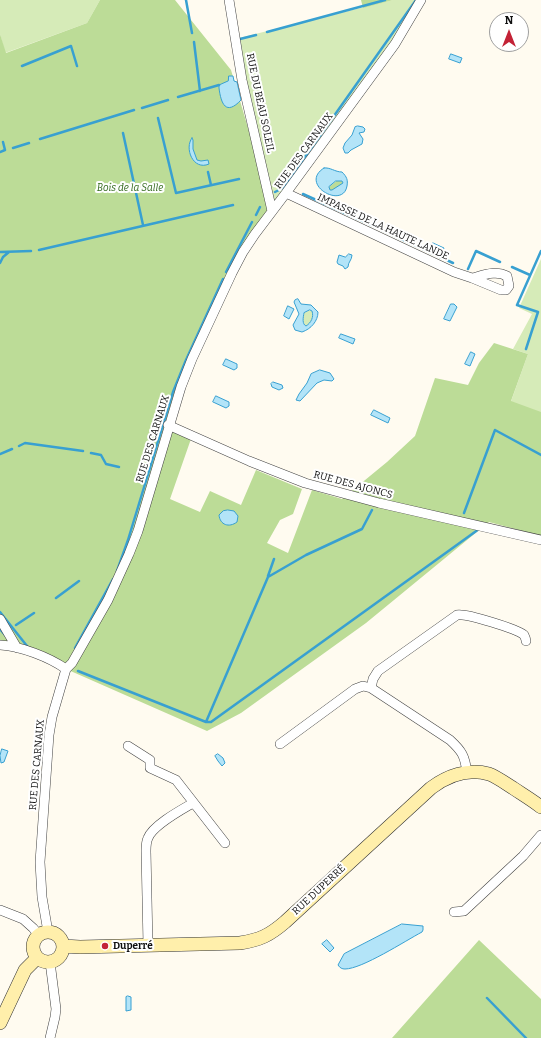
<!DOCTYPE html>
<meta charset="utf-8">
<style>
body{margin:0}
#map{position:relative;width:541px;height:1038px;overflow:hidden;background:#fffbf0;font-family:Bitter,serif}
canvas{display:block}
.north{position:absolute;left:489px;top:12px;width:40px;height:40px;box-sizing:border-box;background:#fff;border:1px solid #9f9f9f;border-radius:50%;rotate:0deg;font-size:11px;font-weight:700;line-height:16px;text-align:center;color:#0f0f0f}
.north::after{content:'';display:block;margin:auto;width:14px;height:18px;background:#c32236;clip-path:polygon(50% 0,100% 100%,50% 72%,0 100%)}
</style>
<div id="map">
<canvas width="541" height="1038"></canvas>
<div class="north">N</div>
</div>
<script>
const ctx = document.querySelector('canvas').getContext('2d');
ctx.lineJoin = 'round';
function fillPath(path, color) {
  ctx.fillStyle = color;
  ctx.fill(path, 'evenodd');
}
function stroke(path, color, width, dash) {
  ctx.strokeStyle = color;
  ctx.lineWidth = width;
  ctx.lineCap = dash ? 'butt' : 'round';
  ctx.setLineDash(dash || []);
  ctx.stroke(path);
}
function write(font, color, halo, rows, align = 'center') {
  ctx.font = font + ' Bitter,serif';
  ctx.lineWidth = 4;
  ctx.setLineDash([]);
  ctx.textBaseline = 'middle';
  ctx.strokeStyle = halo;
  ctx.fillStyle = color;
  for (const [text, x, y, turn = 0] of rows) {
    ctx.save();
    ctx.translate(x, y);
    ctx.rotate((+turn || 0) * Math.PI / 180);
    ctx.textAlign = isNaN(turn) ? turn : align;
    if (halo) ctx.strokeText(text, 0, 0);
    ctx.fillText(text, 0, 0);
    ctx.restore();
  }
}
fillPath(new Path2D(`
 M0 0H100L87 23 5 53 0 34Z
 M393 0H421L272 211 235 39Z
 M541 259V475L490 460 528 354 513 349 532 314 519 308Z
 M310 310 312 311C314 317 311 323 307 326 302 324 303 318 304 313Z`), '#d6ebb8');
fillPath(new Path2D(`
 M100 0H175L231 70 272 210 243 252 168 425 192 436 170 499 200 512 210 491 241 505 256 470 302 489 293 514 280 520 267 543 288 553 312 490 342 499 387 462 415 436 435 378 468 385 479 363 494 343 528 354 511 401 541 412V536L489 522 366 623 241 713 207 731 66 669 0 645V34L6 53 87 23Z
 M361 0H393L363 8Z
 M336 181H343L342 185 332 191 330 190 329 187Z
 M479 940 541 999V1038H392Z`), '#bcdc97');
const water = new Path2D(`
 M451 54 462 58 460 63 449 59Z
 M229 76H233L234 81 237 82 241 100C226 116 221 104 219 88V85L228 81Z
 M358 126 363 127 365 129 364 132 359 133 363 139 362 144 351 150 348 153H345L343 148 345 143 352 135 355 127Z
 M192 138 193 140V149L197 160 201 161 208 160 209 164C193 171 184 148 192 138Z
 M324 168C330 167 335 172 342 172 347 177 348 180 347 186 343 210 298 184 324 168ZM336 181H342L343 183 332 190H330L329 187Z
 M433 243 444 248 442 253 431 247Z
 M349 254 352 255C352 260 348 262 348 267L345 269 343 266 338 264 337 262 339 255 345 257Z
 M298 299 301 304 311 305 318 312C318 321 311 329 302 332L295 330 293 325 299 314 294 302 295 300ZM310 310 312 311C314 317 311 323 306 326 302 324 303 318 304 313Z
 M451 304H454L457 307 450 321 444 319Z
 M288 306 294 309 289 319 284 316Z
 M341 334 355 339 353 344 339 338Z
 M471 352 475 354 470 366 465 364Z
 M226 359 237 364V368L234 370 223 365Z
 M320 370 330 373 334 379 332 381 324 380 317 383 300 401 296 400 299 394 307 383 311 374Z
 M273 382 282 385 283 388 279 390 272 387 271 384Z
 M216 396 229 402V406L226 408 213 402Z
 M374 410 390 418 388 423 371 415Z
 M228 510 234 511 238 516 237 522C229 528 220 525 219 515L223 511Z
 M2 749 8 751 4 762 1 763 0 756Z
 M218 754 223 758 225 763 222 766 218 761 215 756Z
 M402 924 423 926V930L422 932C405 941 362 969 345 969 342 969 340 968 338 965L344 954Z
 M327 940 334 948 330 952 322 944Z
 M128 996 131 997V1010L126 1011V997Z`);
fillPath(water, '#b3e4f8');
stroke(water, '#38a0d1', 1);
stroke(new Path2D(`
 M186 0 192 33
 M267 32 385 0
 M240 39 256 35
 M194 42 200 91
 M22 66 71 46 77 66
 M178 97 219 85
 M142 108 168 100
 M158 118 176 193 239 179
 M123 133 143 225
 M40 139 134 110
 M13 148 29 143
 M0 152 5 150 3 142
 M208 172 211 185
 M275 192 283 188 416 0
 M303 194 376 227
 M256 215 260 207
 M382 230 453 263
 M39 250 233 205
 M0 252 31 251
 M0 263 3 257 9 252
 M512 267 530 275
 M468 269 476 251 500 262
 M226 272 252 222
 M526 349 538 312 517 305 541 251
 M19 446 25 443 83 451
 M91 453 101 455 106 464 119 467
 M0 454 12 449
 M464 513 495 430 541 455
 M117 571 128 540 173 392 186 360 223 279
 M268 576 274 559
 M56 598 79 581
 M0 612 27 646
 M16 625 34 613
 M0 629 5 635
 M75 648 113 579
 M78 671 206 722H211L479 529
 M206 722 268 577 306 555 362 529 372 510
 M487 998 526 1038`), '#38a0d1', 2.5);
const street = new Path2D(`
 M229 0 242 80 272 211
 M286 193 454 272 472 278 501 290H506L509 286 507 276C496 270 484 275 472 278
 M168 425 249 461 305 483 379 503 541 540
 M0 619 17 648
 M0 645C20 646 49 657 66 669
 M280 744 355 689 363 686 371 688
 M128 746 150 760V768L176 780 225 843
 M467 773C465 756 462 751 450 740L371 688 373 679 378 671 457 615C466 613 517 629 524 635 525 637 526 639 526 641
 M0 910 23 919 33 928 39 935
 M454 912 464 911 523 856 541 835
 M48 932 42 897 40 862 49 735 52 717 66 669 72 663 108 600 129 554 138 531 181 387 192 359 232 273 243 252 255 234 286 193 395 44 421 0
 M148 945 146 851C146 847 146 842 148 838 153 825 181 810 193 803
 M50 1038 55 1017 56 1009 50 962`);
const secondary = new Path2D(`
 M33 947a15 15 0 1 1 30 0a15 15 0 1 1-30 0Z
 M63 946 80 947 240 943C260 940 270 935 285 922L431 788C447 776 468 768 489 774 497 777 505 783 513 788 522 794 532 800 541 807
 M0 1023 25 970 37 958`);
stroke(street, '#424242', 10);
stroke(secondary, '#313131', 14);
stroke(street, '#fff', 9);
stroke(secondary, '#ffefab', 13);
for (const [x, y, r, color] of [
 [105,946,4,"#c32236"]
]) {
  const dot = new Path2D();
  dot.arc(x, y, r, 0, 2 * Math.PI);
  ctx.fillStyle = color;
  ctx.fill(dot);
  stroke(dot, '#fff', 1.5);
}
write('10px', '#0f0f0f', '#fff', [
 ["RUE DU BEAU SOLEIL",260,103,78],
 ["RUE DES CARNAUX",304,151,-54],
 ["IMPASSE DE LA HAUTE LANDE",383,227,25],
 ["RUE DES CARNAUX",153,439,-73],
 ["RUE DES AJONCS",353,485,15],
 ["RUE DES CARNAUX",37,765,-85],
 ["RUE DUPERRÉ",319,890,-43]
]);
write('italic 10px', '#32691c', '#fff', [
 ["Bois de la Salle",130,188]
]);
write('bold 10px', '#0f0f0f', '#fff', [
 ["Duperré",113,946]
], 'left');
</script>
